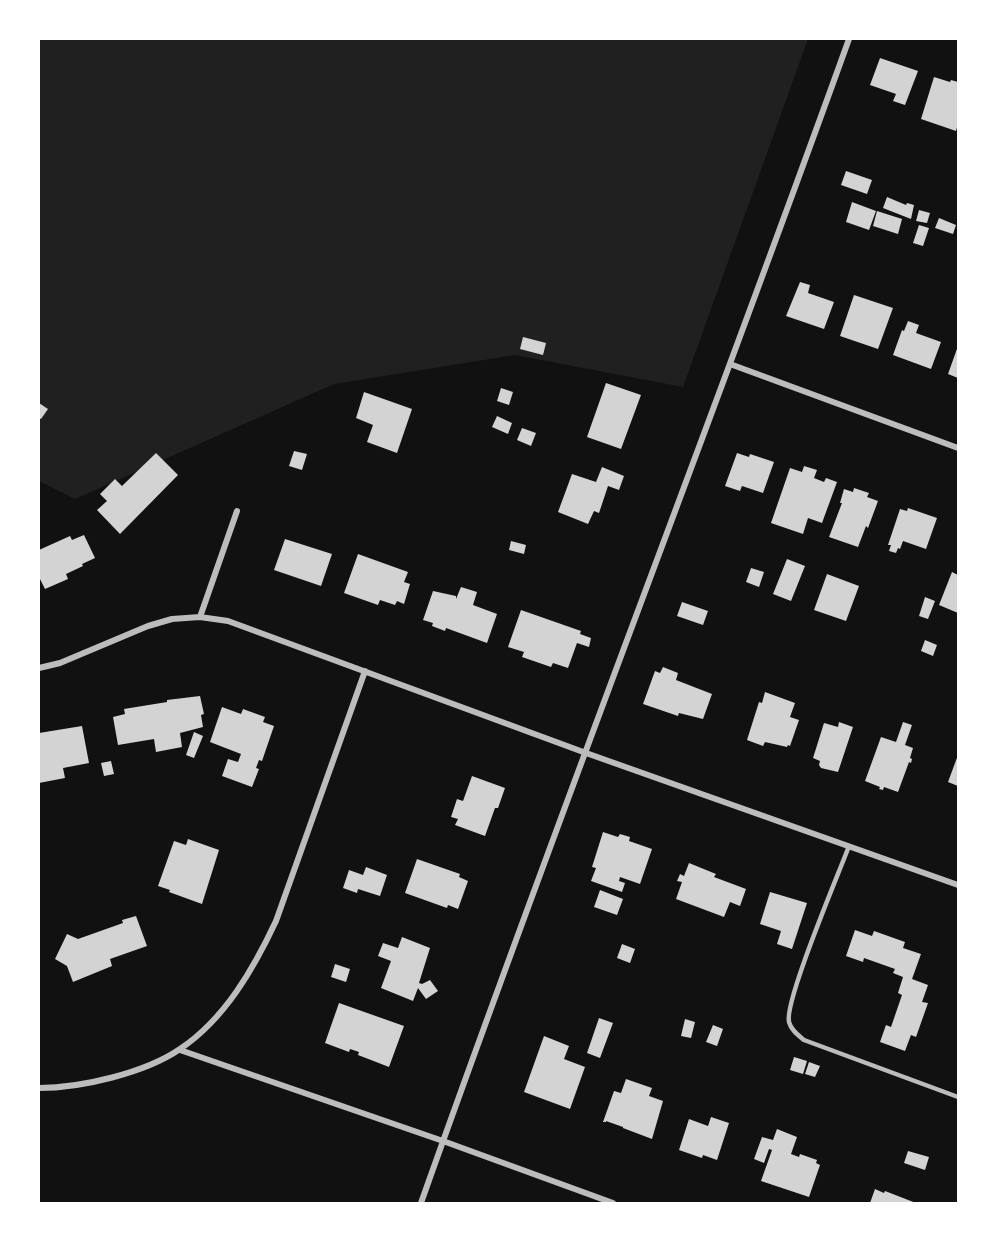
<!DOCTYPE html>
<style>
body{margin:0}
#map{position:relative;width:997px;height:1242px;overflow:hidden;background:#111;font-family:"Noto Serif",serif}
canvas{display:block}
.frame{position:absolute;inset:0;border:40px solid #fff;pointer-events:none}
</style>
<div id="map">
<canvas width="997" height="1242"></canvas>
<div class="frame"></div>
</div>
<script>
const ctx = document.querySelector('canvas').getContext('2d');
ctx.lineJoin = 'round';
function fillPath(path, color) {
  ctx.fillStyle = color;
  ctx.fill(path, 'evenodd');
}
function stroke(path, color, width, dash) {
  ctx.strokeStyle = color;
  ctx.lineWidth = width;
  ctx.lineCap = dash ? 'butt' : 'round';
  ctx.setLineDash(dash || []);
  ctx.stroke(path);
}
fillPath(new Path2D(`
 M39 39H808L683 387 515 355 334 384 75 499 39 481Z`), '#202020');
fillPath(new Path2D(`
 M880 58 918 71 905 105 893 101 896 94 870 85Z
 M934 77 950 82 951 80 958 82V124L956 131 921 119Z
 M846 171 872 180 867 194 841 185Z
 M887 197 906 205 907 203 914 205 911 219 883 208Z
 M852 202 876 211 869 230 846 222Z
 M919 210 930 213 927 223 916 221Z
 M877 211 902 219 898 234 873 226Z
 M939 218 956 225 953 234 935 228Z
 M919 225 929 228 923 246 913 243Z
 M800 282 810 285 808 293 834 302 824 329 786 316Z
 M854 295 893 308 878 349 840 336Z
 M908 321 919 325 916 333 941 342 931 369 893 355 902 330 904 331Z
 M523 337 546 343 543 355 520 349Z
 M958 346V378L948 374Z
 M606 383 641 395 621 449 587 437Z
 M501 388 513 392 509 405 497 401Z
 M364 392 412 409 397 453 367 442 373 425 356 418Z
 M39 403 48 409 41 419 39 418Z
 M497 416 512 423 508 434 492 427Z
 M522 428 536 433 531 446 517 440Z
 M294 451 307 454 302 470 289 466Z
 M156 453 178 475 120 534 97 510 107 501 100 494 115 479 122 486Z
 M737 453 749 457 750 454 774 462 763 493 742 486 740 491 725 486Z
 M804 466 817 470 814 478 824 482 826 478 837 482 822 523 808 518 803 534 771 523 790 468 802 472Z
 M602 467 624 476 619 490 608 486 599 513 594 511 588 524 558 512 572 474 596 482Z
 M854 488 869 493 867 497 878 501 868 528 866 526 858 547 829 537 842 503H840L844 489 853 492Z
 M908 508 937 518 926 549 903 541 900 549 898 548 896 553 889 551 891 545H888L900 509 907 511Z
 M84 535 95 558 82 564 83 566 66 574 68 579 45 589 39 577V550L70 536 72 540Z
 M285 539 332 554 321 586 274 570Z
 M511 541 526 545 524 554 509 550Z
 M358 554 408 572 404 582 410 584 404 604 397 601 395 605 380 600 378 605 344 593Z
 M787 559 805 566 791 601 773 594Z
 M751 568 764 572 759 587 746 582Z
 M952 572 958 575V613L939 605Z
 M827 574 859 586 846 621 814 610Z
 M461 587 477 592 473 605 497 614 487 643 446 628 445 631 432 626 433 623 423 620 433 591 456 596V599Z
 M925 597 935 601 928 619 919 616Z
 M682 602 708 611 703 625 677 616Z
 M521 610 581 631 580 634 591 638 589 647 577 643 568 668 553 663 551 667 522 657 524 652 508 647Z
 M925 640 937 645 933 656 921 651Z
 M663 667 678 673 676 680 712 694 703 719 679 713 678 716 643 704 655 671 660 673Z
 M765 692 795 703 790 717 799 720 790 746 788 745 787 747 765 742 763 746 747 740 759 702 762 703Z
 M200 696 204 714 201 715 203 727 180 733 182 747 156 752 154 739 118 745 113 717 125 714 124 709 167 702V700Z
 M222 707 241 714 243 709 265 717 263 722 274 726 262 761 259 760 256 768 259 769 252 787 222 776 228 759 238 762 241 754 210 742Z
 M839 722 853 727 838 772 821 768 819 765 820 761 813 758 824 723 838 727Z
 M903 722 912 725 905 745 913 748 910 758 912 759 911 763 909 762 898 792 884 787 883 790 879 789 880 787 865 781 881 737 896 742Z
 M82 726 89 763 63 768 65 778 39 783V733Z
 M194 732 203 736 194 758 186 755Z
 M958 755V786L948 782Z
 M111 761 114 774 104 776 101 763Z
 M472 776 505 788 498 808H495L485 836 455 825 458 819 451 817 457 799 463 801Z
 M603 832 618 837 620 834 630 837 629 841 652 849 640 884 620 877 619 881 625 883 622 892 591 881 596 868 592 867Z
 M188 839 219 850 202 904 169 892 170 890 158 886 174 841 186 845Z
 M417 859 460 874 459 877 468 881 458 909 448 905 447 908 405 893Z
 M689 863 716 874 714 877 746 889 740 906 730 902 724 917 676 899 682 882 677 881 680 874 684 876Z
 M366 867 387 875 380 896 358 889 357 893 343 888 349 870 363 875Z
 M600 890 623 899 617 915 594 907Z
 M770 892 807 903 792 949 777 944 781 931 760 924Z
 M136 916 147 946 110 959 112 966 73 982 67 966 55 959 67 934 78 939 123 923 122 920Z
 M855 930 872 936 874 931 905 942 903 948 921 954 912 979 928 985 922 1002 928 1003 916 1037 911 1035 905 1051 880 1042 886 1025 891 1027 902 995 898 993 903 977 893 973 895 969 864 958 863 962 846 956Z
 M402 937 430 948 419 983 422 984 430 980 438 991 426 999 418 988 413 1001 381 988 391 961 378 956 383 943 398 948Z
 M622 944 635 949 630 963 617 958Z
 M335 964 350 969 346 982 331 977Z
 M339 1003 404 1026 389 1067 358 1055 359 1052 350 1049 349 1052 325 1043Z
 M599 1018 613 1023 600 1058 587 1053Z
 M685 1019 695 1022 691 1038 681 1036Z
 M713 1025 723 1029 717 1046 706 1042Z
 M544 1036 569 1046 564 1059 585 1067 570 1109 524 1092Z
 M794 1057 807 1061 803 1074 790 1070Z
 M809 1062 820 1066 815 1077 805 1074Z
 M626 1079 652 1088 649 1096 663 1101 652 1139 623 1128V1127L606 1121V1122H603L614 1091 621 1093Z
 M711 1117 729 1123 717 1160 703 1155 702 1158 679 1150 689 1119 708 1126Z
 M777 1129 797 1137 791 1154 799 1157 800 1154 817 1160 816 1163 820 1165 809 1197 761 1181 772 1150 769 1149 764 1163 754 1159 762 1137 773 1140Z
 M908 1151 929 1157 925 1170 904 1163Z
 M875 1189 884 1193 885 1191 916 1203H870Z`), '#d3d3d3');
stroke(new Path2D(`
 M849 846C839 873 784 1002 789 1022 791 1030 798 1035 804 1040L958 1097`), '#bcbcbc', 4.5);
stroke(new Path2D(`
 M730 364 958 448
 M200 617 237 511
 M39 668 60 663 148 626 172 619 200 617 228 621 586 753 958 885
 M180 1050 443 1141 613 1203
 M39 1088C81 1088 145 1073 180 1049 225 1019 254 968 276 921L365 671
 M421 1203C559 813 709 428 849 39`), '#bcbcbc', 6);
</script>
